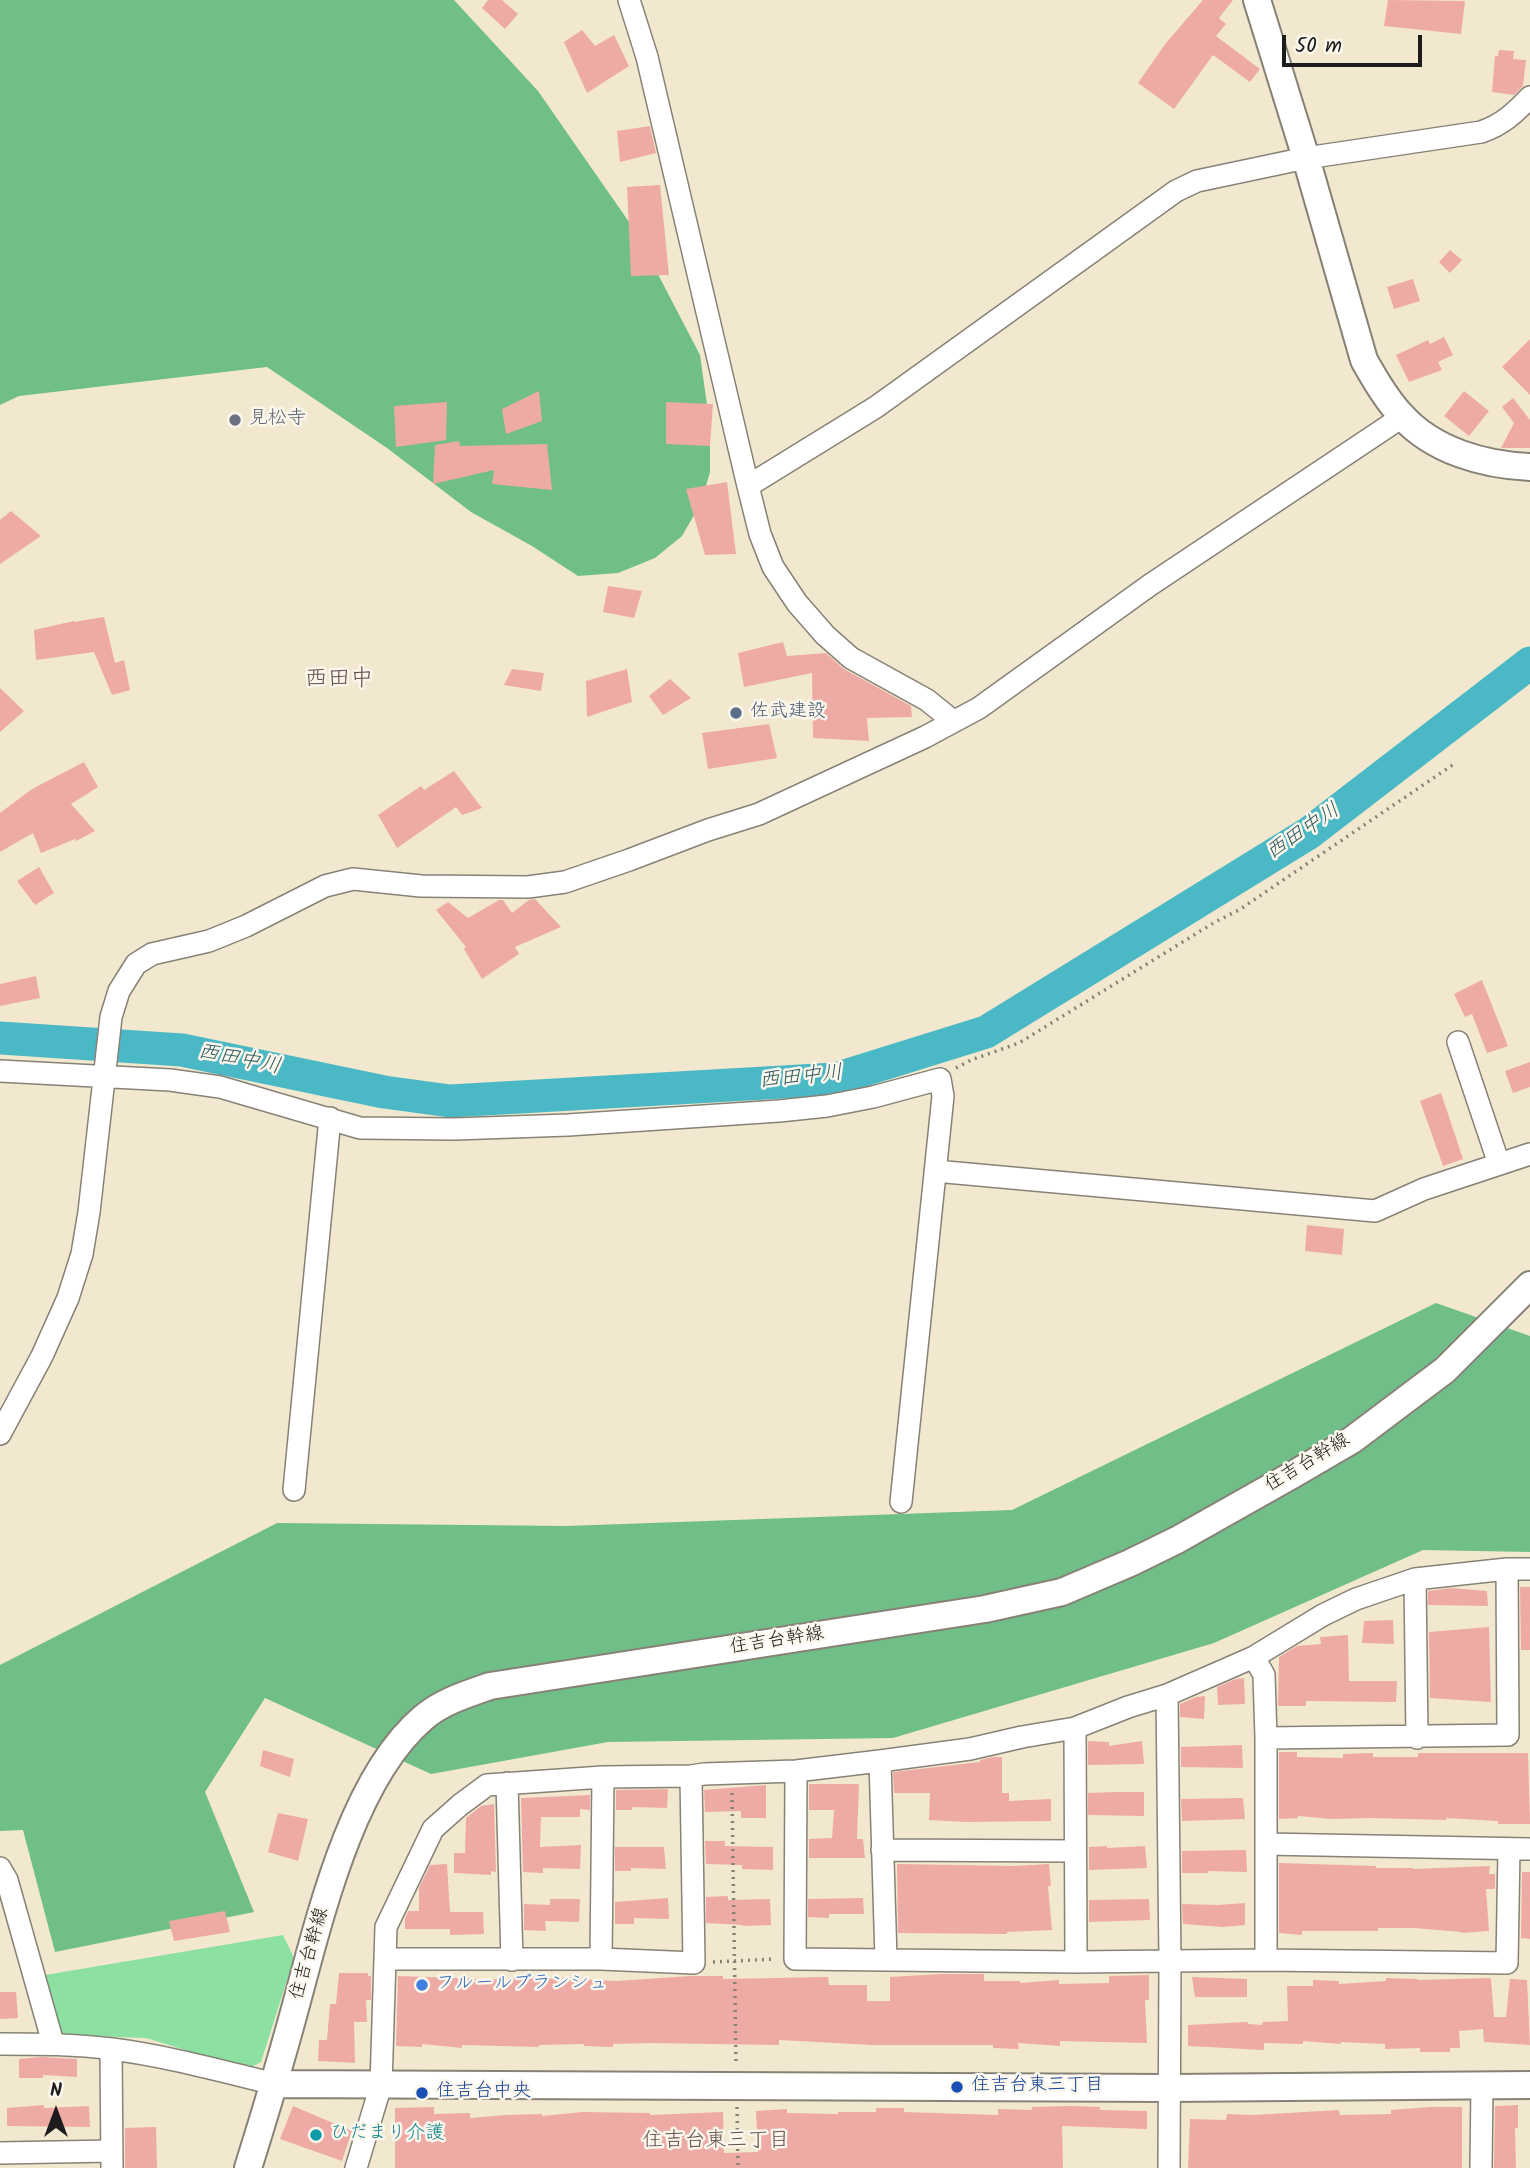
<!DOCTYPE html>
<meta charset="utf-8">
<style>
body{margin:0}
#map{position:relative;width:1530px;height:2168px;overflow:hidden;background:#f2e8cf;font-family:Kalam,sans-serif}
canvas{display:block}
.north{position:absolute;left:21px;top:2077px;width:70px;height:70px;-webkit-text-stroke:5px #fbf7ec;paint-order:stroke;rotate:0deg;font-size:19px;font-weight:700;line-height:28px;text-align:center;color:#1c1c1c}
.north::after{content:'';display:block;margin:auto;width:24px;height:32px;background:#1c1c1c;clip-path:polygon(50% 0,100% 100%,50% 72%,0 100%)}
.scale{position:absolute;left:1282px;top:35px;width:140px;height:32px;box-sizing:border-box;border:4px solid #1c1c1c;border-top:0;padding-left:9px;font-size:21px;line-height:24px;white-space:nowrap;color:#1c1c1c;-webkit-text-stroke:5px #fbf7ec;paint-order:stroke}
</style>
<div id="map">
<canvas width="1530" height="2168"></canvas>
<div class="north">N</div>
<div class="scale">50 m</div>
</div>
<script>
const ctx = document.querySelector('canvas').getContext('2d');
ctx.lineJoin = 'round';
function fillPath(path, color) {
  ctx.fillStyle = color;
  ctx.fill(path, 'evenodd');
}
function stroke(path, color, width, dash) {
  ctx.strokeStyle = color;
  ctx.lineWidth = width;
  ctx.lineCap = dash ? 'butt' : 'round';
  ctx.setLineDash(dash || []);
  ctx.stroke(path);
}
function write(font, color, halo, rows, align = 'center') {
  ctx.font = font + ' Kalam,"Klee One",sans-serif';
  ctx.lineWidth = 5;
  ctx.setLineDash([]);
  ctx.textBaseline = 'middle';
  ctx.strokeStyle = halo;
  ctx.fillStyle = color;
  for (const [text, x, y, turn = 0] of rows) {
    ctx.save();
    ctx.translate(x, y);
    ctx.rotate((+turn || 0) * Math.PI / 180);
    ctx.textAlign = isNaN(turn) ? turn : align;
    if (halo) ctx.strokeText(text, 0, 0);
    ctx.fillText(text, 0, 0);
    ctx.restore();
  }
}
fillPath(new Path2D(`
 M283 1935 294 1958 261 2062 247 2069 146 2038 60 2035 45 1975Z`), '#8be0a2');
fillPath(new Path2D(`
 M0 0H454L538 91 636 232 700 355 710 426V472L701 503 682 536 655 558 618 573 578 576 532 546 471 512 387 448 267 367 19 396 0 405Z
 M1436 1303 1530 1336V1552L1423 1550 1214 1643 893 1738 608 1742 431 1774 265 1698 205 1792 254 1912 55 1952 23 1830 0 1831V1665L277 1523 567 1526 1012 1510Z`), '#70be88');
stroke(new Path2D(`
 M0 1038 182 1050 384 1092 450 1101 835 1079 986 1032 1309 833 1530 663`), '#4bb9c5', 33);
fillPath(new Path2D(`
 M488 0H502L518 14 505 29 482 8Z
 M1203 0H1233L1219 18 1226 24 1216 36 1260 69 1250 82 1213 55 1174 109 1138 83 1166 43Z
 M1388 0 1465 1 1461 34 1384 26Z
 M582 30 595 46 614 35 629 66 587 93 564 42Z
 M1499 50 1514 51 1513 59 1526 60 1523 86 1514 95 1492 92 1495 56H1498Z
 M650 126 656 153 620 162 617 131Z
 M660 185 669 275 631 276 627 187Z
 M1450 250 1462 260 1450 273 1439 262Z
 M1413 279 1420 301 1394 309 1387 287Z
 M1444 337 1453 355 1438 362 1442 370 1409 382 1396 355 1428 340 1430 344Z
 M1530 339V395L1502 367Z
 M539 391 542 421 506 434 502 409Z
 M1464 391 1489 411 1469 436 1444 416Z
 M1513 398 1530 420V448H1501L1514 423 1502 407Z
 M447 402 446 440 396 447 394 406Z
 M666 402 713 404 710 446 666 444Z
 M459 441 460 446 547 444 552 490 492 484 494 470 433 484 435 445Z
 M727 482 736 554 705 555 686 489Z
 M11 511 41 536 0 564V520Z
 M608 586 642 591 634 618 603 612Z
 M104 617 115 663 124 660 130 690 112 695 94 652 36 660 34 630 74 621V622Z
 M783 642 787 656 826 653 844 669 911 706 912 717 867 718 869 741 813 738 812 673 744 687 738 653Z
 M512 669 544 673 541 691 504 685Z
 M627 669 632 702 587 717 586 681Z
 M670 679 691 698 663 715 649 696Z
 M0 688 24 711 0 732Z
 M769 724 777 758 708 769 702 733Z
 M84 762 98 787 71 804 95 831 76 841 75 839 41 853 33 833 0 852V813L32 789Z
 M454 771 482 808 462 815 456 807 397 848 378 815 421 786 424 790Z
 M39 867 54 893 35 905 17 881Z
 M535 899 561 927 515 947 519 954 482 979 464 949 466 947 436 910 448 902 468 918 499 900H503L512 913 529 900Z
 M36 976 40 998 0 1006V984Z
 M1482 980 1508 1046 1487 1053 1472 1014 1465 1017 1454 994Z
 M1530 1062V1087L1513 1093 1505 1071Z
 M1441 1093 1463 1159 1443 1166 1420 1101Z
 M1307 1225 1344 1229 1342 1255 1305 1251Z
 M1520 1587H1530V1650H1521Z
 M1452 1588 1487 1591 1488 1606 1428 1605V1591Z
 M1393 1620 1394 1644 1362 1643 1364 1621Z
 M1489 1627 1491 1702 1430 1698 1429 1632Z
 M1348 1635 1349 1681H1397L1396 1702 1306 1701V1706H1278L1279 1657 1297 1646 1321 1644 1320 1637Z
 M1244 1678 1245 1704 1218 1705 1217 1687 1236 1679Z
 M1205 1696 1204 1719 1180 1717V1704L1196 1697Z
 M1088 1741 1109 1742V1746L1142 1741 1144 1764 1088 1765Z
 M1242 1745 1243 1768 1181 1767V1747Z
 M263 1750 294 1759 290 1777 260 1766Z
 M1279 1752H1297V1757L1343 1758V1754L1373 1753V1757H1418V1753H1528L1530 1824H1498V1821L1446 1818 1447 1820 1371 1818 1331 1819 1298 1816V1818L1279 1819Z
 M993 1757H1002V1793H1009V1801L1051 1799V1821L966 1822 929 1820 930 1793H894L893 1772 980 1762V1760Z
 M809 1784H859L857 1839H863L865 1858H809V1839L832 1838 834 1810H809Z
 M766 1785V1818H741V1811L705 1812 704 1790Z
 M668 1789 667 1808 632 1807V1810H616V1790Z
 M1116 1792H1144V1816L1088 1815V1793Z
 M590 1795V1810L580 1809V1817H541L540 1847 581 1845 580 1869 543 1868V1873L523 1872 521 1798Z
 M1243 1798 1245 1819 1182 1821 1181 1799Z
 M494 1804 496 1872 491 1871V1875L454 1873V1853H465L466 1818 481 1806Z
 M278 1813 308 1819 298 1861 268 1852Z
 M705 1841H725V1846L773 1847V1870L742 1869V1865L706 1864Z
 M1107 1846V1848L1145 1846 1147 1868 1089 1870V1847Z
 M615 1847H664L666 1869 631 1868V1871H615Z
 M1246 1850 1247 1872 1208 1871V1873H1182V1851Z
 M1279 1863 1376 1866V1868H1413V1869L1490 1866 1489 1874H1495V1889H1486L1489 1931 1461 1933V1932L1414 1928H1378V1931H1302V1935L1279 1933Z
 M447 1864 450 1912H483L484 1934 450 1935V1929H405V1919L408 1911H419V1888L430 1865Z
 M897 1864 1014 1866 1049 1864 1051 1886H1048L1052 1930 1007 1932V1934L898 1933Z
 M1522 1872H1530V1939L1521 1938Z
 M728 1896V1900L770 1899 771 1925 742 1926 743 1925 706 1923V1897Z
 M668 1898 669 1919 634 1918V1924H615V1902Z
 M863 1898 864 1914H829V1918L808 1917V1899Z
 M550 1899H580L579 1922 545 1921 546 1931 524 1930V1904L550 1905Z
 M1149 1899 1150 1920 1089 1922V1900Z
 M1245 1903V1925L1223 1927 1183 1924 1182 1904 1217 1905Z
 M225 1911 230 1932 174 1941 169 1921Z
 M339 1973H368V1976H371V2000H366L367 2022H354L355 2063 318 2061 319 2040H327L330 2004H336Z
 M941 1974H984V1981H1020V1983L1059 1980V1984L1109 1983V1976L1149 1975V2000H1145L1147 2043 1060 2041V2046L1018 2043 1019 2049 993 2048V2045H872L779 2040V2045L650 2043 613 2044V2047L584 2046V2044L539 2045V2047L462 2045V2048L422 2044V2047L396 2046 398 1976 509 1980V1978L538 1976 539 1979 576 1977V1979L616 1981 690 1976H723V1979L828 1977 829 1985H867V2001H890V1977Z
 M1192 1977 1247 1979V1997H1195Z
 M1386 1978 1417 1979 1418 1980 1489 1978 1491 1979 1494 2017H1506L1510 1979 1527 1980 1530 2045 1484 2042 1483 2029 1459 2031 1460 2048H1450V2052H1420V2048L1385 2049V2044L1341 2042V2044L1303 2041V2044L1264 2043V2050L1188 2046V2025L1248 2022V2024L1262 2025 1263 2022 1288 2021 1287 1986H1313V1980L1339 1981V1984L1386 1981Z
 M0 1992H16L18 2018 0 2019Z
 M41 2057 77 2059V2077L43 2075V2078H19V2059Z
 M44 2105V2108L89 2106 90 2127 7 2126V2108Z
 M1518 2105V2128H1515L1516 2168H1494L1495 2106Z
 M293 2106 352 2131 342 2161 280 2139Z
 M1071 2106 1100 2107V2110L1147 2111V2129L1062 2126 1063 2168H395V2108L434 2107V2114L470 2113V2118L506 2115 542 2114V2116L582 2112 650 2113V2115L723 2112 724 2153 758 2152 756 2111 787 2109V2113L838 2114V2112H876V2108H904V2112L998 2115V2109L1032 2110V2107Z
 M1430 2107H1462V2168H1188L1190 2119 1226 2120 1227 2114 1253 2115 1339 2110 1340 2115 1391 2114V2110Z
 M156 2127 157 2168H125V2128Z`), '#eeaba6');
const minor = new Path2D(`
 M629 0 647 57 748 486 760 534 773 567 797 603 825 635 851 658 927 700 953 721
 M748 486 876 407 1176 191 1197 181 1306 158 1481 132C1502 125 1515 113 1530 97
 M1458 1042 1499 1164
 M0 1071 170 1080 220 1087 360 1128 455 1129 568 1125 779 1111 827 1106 873 1097 940 1079 943 1096 901 1502
 M935 1171 1375 1211 1424 1189 1530 1154
 M0 1434 42 1356 68 1298 82 1254 89 1212 111 1017 119 991 136 964 152 954 209 941 246 926 325 886 353 879 421 886 528 887 565 882 629 860 708 830 759 814 925 737 979 708 1150 585 1402 417
 M294 1490 330 1118
 M1415 1579 1417 1738
 M1254 1657 1264 1675 1266 1738V1960
 M1167 1695 1170 1962 1169 2168
 M1075 1728 1076 1962
 M1266 1738 1508 1735 1507 1569
 M880 1761 886 1959
 M796 1771 795 1959 1076 1962 1266 1960 1507 1963 1509 1849
 M507 1783 512 1960
 M1266 1844 1530 1849
 M882 1850 1075 1851
 M0 1868 7 1880 53 2043
 M386 1959H601L694 1963 691 1776
 M601 1959 603 1777
 M0 2044C38 2044 75 2044 112 2049 167 2056 221 2071 275 2084
 M111 2049 112 2168
 M0 2153 112 2151
 M356 2168 381 2085 386 1927 433 1829 460 1805 487 1785 603 1777 691 1776 704 1774 796 1771 880 1761 970 1749 1022 1737 1075 1728 1128 1707 1167 1695 1254 1657 1323 1615 1356 1599 1415 1579 1507 1569H1530
 M1481 2168 1482 2085`);
const tertiary = new Path2D(`
 M1257 0 1306 158 1364 360C1375 380 1386 399 1401 415 1433 451 1484 465 1530 467
 M275 2084 1169 2088 1530 2085
 M248 2168C264 2117 279 2067 293 2016 318 1925 350 1780 423 1718 441 1702 467 1694 490 1686L985 1609 1062 1592 1130 1563 1177 1540 1294 1474 1352 1440 1445 1370 1530 1285`);
stroke(minor, '#878276', 24);
stroke(tertiary, '#878276', 30);
stroke(new Path2D(`
 M956 1068 971 1060 1019 1043 1215 922 1239 910 1454 764
 M732 1793 736 2065
 M713 1962 775 1959
 M737 2107 738 2168`), '#878276', 3.5, [2, 5]);
stroke(minor, '#fff', 21);
stroke(tertiary, '#fff', 26);
for (const [x, y, r, color] of [
 [235,420,7,"#6b7280"],
 [736,713,7,"#5c6f8a"],
 [422,1985,7,"#3f7fe0"],
 [957,2087,7,"#1a4fb4"],
 [422,2093,7,"#1a4fb4"],
 [316,2135,7,"#0f9aa8"]
]) {
  const dot = new Path2D();
  dot.arc(x, y, r, 0, 2 * Math.PI);
  ctx.fillStyle = color;
  ctx.fill(dot);
  stroke(dot, '#fbf7ec', 2.5);
}
write('19px', '#5b616d', '#fbf7ec', [
 ["見松寺",249,420]
], 'left');
write('19px', '#4e5e75', '#fbf7ec', [
 ["佐武建設",750,713]
], 'left');
write('19px', '#1c1c1c', '#fbf7ec', [
 ["住吉台幹線",1308,1464,-31],
 ["住吉台幹線",777,1642,-9],
 ["住吉台幹線",311,1954,-74]
]);
write('19px', '#366cbe', '#fbf7ec', [
 ["フルールブランシュ",436,1985]
], 'left');
write('19px', '#164399', '#fbf7ec', [
 ["住吉台東三丁目",971,2087],
 ["住吉台中央",436,2093]
], 'left');
write('19px', '#0d838f', '#fbf7ec', [
 ["ひだまり介護",330,2135]
], 'left');
write('italic 21px', '#2f5b60', '#fbf7ec', [
 ["西田中川",1304,833,-34],
 ["西田中川",239,1061,11],
 ["西田中川",801,1079,-6]
]);
write('21px', '#664e4c', '#fbf7ec', [
 ["住吉台東三丁目",716,2142]
]);
write('23px', '#664e4c', '#fbf7ec', [
 ["西田中",339,681]
]);
</script>
